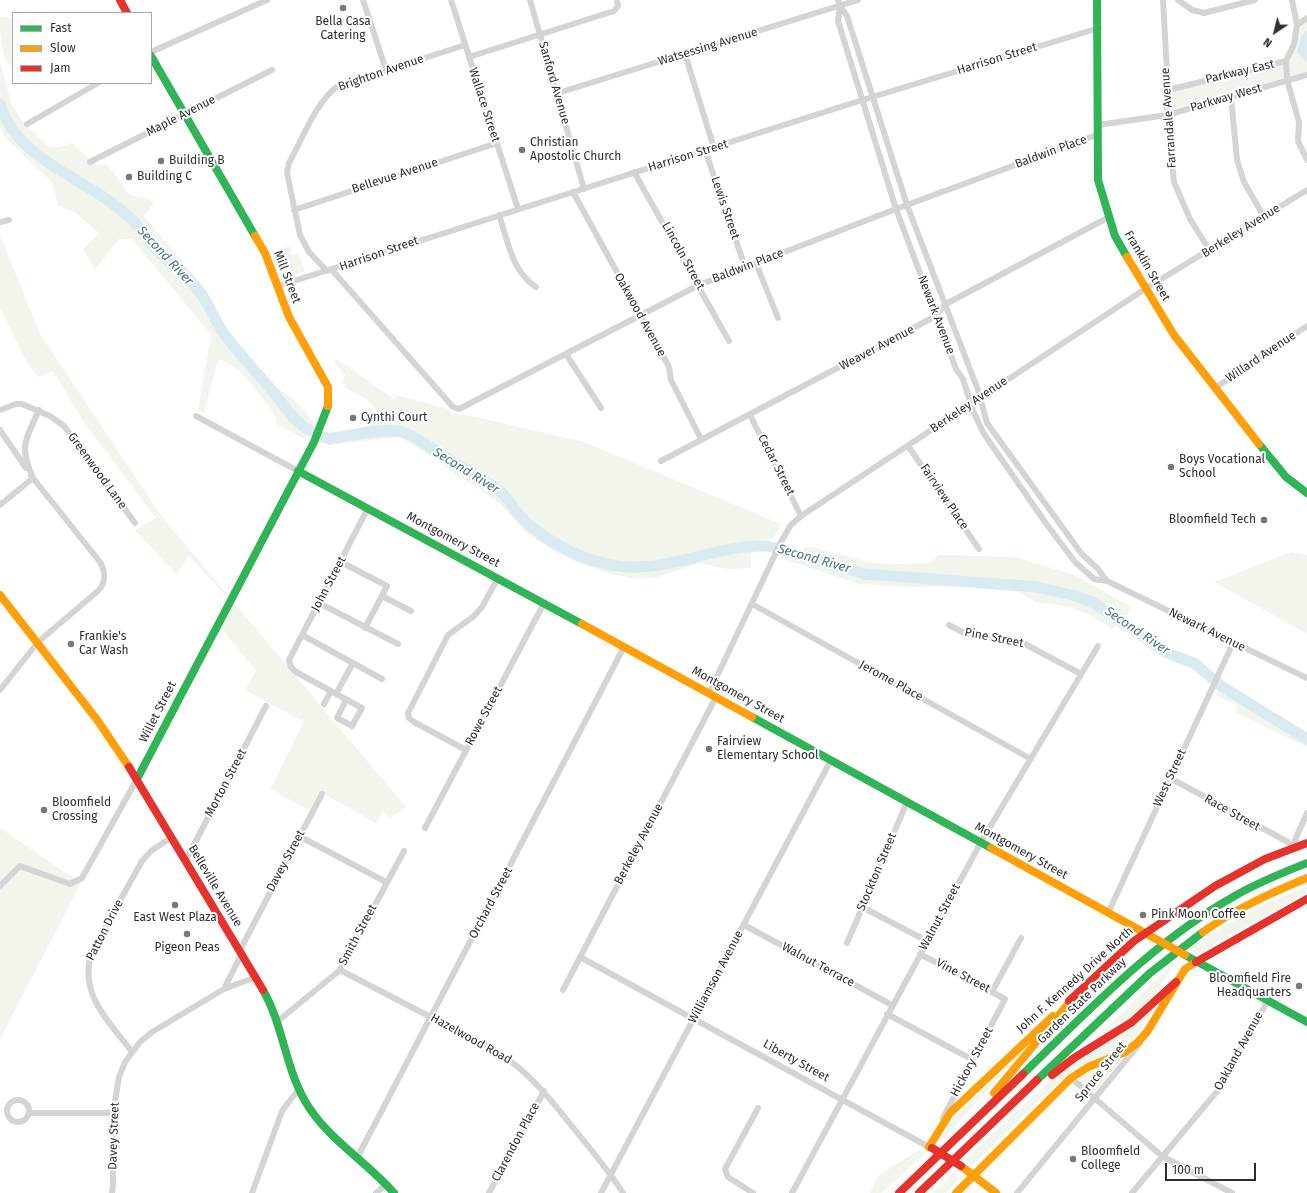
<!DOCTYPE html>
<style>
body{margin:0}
#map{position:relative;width:1307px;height:1193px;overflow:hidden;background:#fff;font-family:"Fira Sans",sans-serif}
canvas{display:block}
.legend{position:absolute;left:12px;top:12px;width:140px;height:72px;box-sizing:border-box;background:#fff;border:1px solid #acacac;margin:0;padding:5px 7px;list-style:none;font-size:12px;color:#2f2f2f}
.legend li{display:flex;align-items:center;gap:8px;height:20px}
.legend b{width:20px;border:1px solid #acacac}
.north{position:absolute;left:1255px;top:12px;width:40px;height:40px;-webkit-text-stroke:3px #fff;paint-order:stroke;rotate:215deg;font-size:11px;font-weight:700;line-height:16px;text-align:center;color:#2f2f2f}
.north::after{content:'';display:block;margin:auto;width:14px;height:18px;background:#2f2f2f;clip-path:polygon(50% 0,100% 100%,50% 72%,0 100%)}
.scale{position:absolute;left:1165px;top:1163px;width:91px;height:18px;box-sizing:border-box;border:2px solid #2f2f2f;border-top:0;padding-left:5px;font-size:12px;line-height:14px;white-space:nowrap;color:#2f2f2f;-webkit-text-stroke:3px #fff;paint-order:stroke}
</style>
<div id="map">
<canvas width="1307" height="1193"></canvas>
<ul class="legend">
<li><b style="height:5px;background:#30b455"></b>Fast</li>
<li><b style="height:5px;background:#ff9f0a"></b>Slow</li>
<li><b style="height:5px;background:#e5322d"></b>Jam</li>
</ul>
<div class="north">N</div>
<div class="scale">100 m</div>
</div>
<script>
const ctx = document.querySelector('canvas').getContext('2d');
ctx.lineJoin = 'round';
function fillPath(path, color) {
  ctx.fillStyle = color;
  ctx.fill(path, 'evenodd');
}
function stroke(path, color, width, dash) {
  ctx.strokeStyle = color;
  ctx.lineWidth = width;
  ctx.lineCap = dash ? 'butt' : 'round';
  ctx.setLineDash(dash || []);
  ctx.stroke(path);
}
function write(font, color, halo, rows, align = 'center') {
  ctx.font = font + ' "Fira Sans",sans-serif';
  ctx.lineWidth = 4;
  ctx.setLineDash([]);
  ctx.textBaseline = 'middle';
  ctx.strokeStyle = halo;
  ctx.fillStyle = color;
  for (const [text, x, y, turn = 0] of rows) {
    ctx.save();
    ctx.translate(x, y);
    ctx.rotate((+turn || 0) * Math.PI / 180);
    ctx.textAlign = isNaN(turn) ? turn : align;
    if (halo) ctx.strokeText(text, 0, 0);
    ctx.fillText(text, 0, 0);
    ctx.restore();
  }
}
fillPath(new Path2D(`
 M0 17 13 18V68C0 58 0 33 0 17Z
 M1307 21V72L1170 110 1172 91 1289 63 1301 27Z
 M0 61 11 103 22 121 47 146 59 147 72 143 96 165 107 164 130 195 151 200 154 203 144 216 207 291C218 324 251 364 277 388 282 392 289 395 294 400 302 406 308 416 314 424L305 439 276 424V417C260 396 244 367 218 359L204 413 198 410 211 335 132 239H119L95 270 83 249 99 233 73 211 58 206 52 182 4 136 0 126Z
 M0 235 40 334 162 517 406 807 390 818 383 811 376 823 319 791 309 810 270 789 304 722 245 690 256 671 217 623 226 596 189 556 176 574 135 530 156 518 83 421 53 371 38 377 27 363 0 308Z
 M291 246 292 256 298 253 305 271 284 278 273 251Z
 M337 359 394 399 396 395 448 409 452 413 463 414 584 442 781 524 773 539 756 540 751 554V568L728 569 699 563 658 577 638 579 611 574 576 562 550 549 526 532 500 504 471 483 455 475 441 463 400 437 328 445 322 440 326 432C340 431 379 431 377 409L363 397 347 389 343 384 345 375 334 362Z
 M787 546 801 550 808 546 873 563 899 564 931 563 938 555 1016 557 1077 576 1131 607 1126 618 1112 629 1090 615 1071 607 1036 602 1019 592 962 586 912 587 859 584 781 558Z
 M1291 552 1307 555V634L1214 582Z
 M1221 686 1268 715 1307 732V747L1235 712 1238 706 1216 695Z
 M0 828 81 883 0 1039Z
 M1306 887 1307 892 1197 954 1187 948 1252 910Z
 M1176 961 1159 989 1137 1013 1098 1036Z
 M1158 1002 1136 1036 1111 1052 1077 1067 1039 1100 973 1165 964 1160 1049 1082 1076 1060Z
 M1029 1045 939 1143 950 1121Z
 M1123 1058 1096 1091 1092 1090 1079 1078 1080 1075Z
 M919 1150 926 1153 881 1193H870L879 1175Z
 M955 1171 958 1179 946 1193H933Z`), '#f1f5ec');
fillPath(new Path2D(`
 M1307 31V62L1297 52 1302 35Z`), '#daeaf1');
stroke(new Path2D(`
 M0 104C19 166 93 178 134 222 142 230 148 241 157 250 173 266 191 278 203 297 211 308 215 321 223 332 238 353 257 372 273 392 286 407 293 422 311 431
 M323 437 330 439C347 436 386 427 402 432 420 438 435 451 451 461 469 472 489 481 504 495 510 502 515 510 521 517 541 537 571 555 599 562 661 580 707 544 768 546L865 574 1037 587 1076 596 1094 603 1167 653 1194 663 1221 686 1307 739`), '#daeaf1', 11);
stroke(new Path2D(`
 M363 0 386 70
 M451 0 518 209
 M530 0 584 189
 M838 0 840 6 838 21 896 209 956 369 963 379 973 411 984 434 1045 522 1075 562 1094 579 1107 581 1307 678
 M1163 0 1168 90 1167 115 1174 182 1190 219 1210 251
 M1178 0 1192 10 1204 13 1255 0
 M1292 0 1297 25 1294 44 1286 61 1287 80 1299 122 1298 141 1307 160
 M840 6 847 16 907 205 978 390 987 423 1081 553 1098 569 1107 581
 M1297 25 1307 18
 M151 52 267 0
 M685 54 714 148
 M469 57 614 11 618 6 617 0
 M1168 90 1286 61
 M558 93 858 0
 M1231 97 1237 160 1244 182 1264 217
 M27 124 98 83
 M1098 125 1167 115 1307 75
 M705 150 745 267
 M90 162 272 70
 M634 172 729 341
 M573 192 669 367 671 380 701 439
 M294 210 497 143
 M499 215C508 240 511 271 536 287
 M0 222 9 220
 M756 263 778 318
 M332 270 453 407 459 409 699 285 896 209 1099 134
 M327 271 309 252 300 235 287 173 289 163C302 140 316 101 338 86L465 45
 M278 286 856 102 1099 28
 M566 354 601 408
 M1215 388 1307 326
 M0 410 16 404H22L50 416 64 426 135 523
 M750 415 801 516
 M196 416 298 471
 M0 430 26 468
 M908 446 979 549
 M661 461 936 316 944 305 1109 217
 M0 505 33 478 31 476
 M341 562 387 586 365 628
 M382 596 411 611
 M319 603 398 644
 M752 604 1031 759
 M949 625 964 633 1025 644 1081 674
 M302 635 353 663 336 694
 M353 663 382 679
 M0 690 38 642 98 591C106 582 106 573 100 562L33 478C19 446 25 441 39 410
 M709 693 782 540 791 525 801 516 1145 289 1307 190
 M346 700 337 718 352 726 362 708 296 672 291 667 289 660 368 508
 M324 704 331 691
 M466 750 414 722 409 718 408 713 448 635 474 616 482 607 498 578
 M1170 778 1288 842 1294 848
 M425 828 544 603
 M299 836 386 882
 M1294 848 1295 840 1307 813
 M186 860 266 706
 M0 886 20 866 70 884 82 878 137 779
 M862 907 927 941
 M1108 913 1233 643
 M744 925 892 1005
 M847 943 907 802
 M240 950 322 794
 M920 954 1005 999 943 1118
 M580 957 929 1147
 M340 970 498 1052C530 1073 552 1101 575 1130 592 1151 609 1171 623 1193
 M224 989 242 953
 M563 990 716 697
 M992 992 1021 938
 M887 1014 973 1060
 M278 1021 340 970 404 851
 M132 1052C108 1020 78 994 92 951L142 861 151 851 172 837
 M1071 1078 1162 1156 1232 1193
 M7 1111a11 11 0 1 1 22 0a11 11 0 1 1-22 0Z
 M29 1113H113
 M357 1158 624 647
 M112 1193 113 1185V1113L119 1077 125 1062 140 1042 152 1032 224 989 256 977
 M252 1193 282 1111 299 1089
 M376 1193 386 1184
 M489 1193 544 1091
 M601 1193 831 760
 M753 1193 728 1177 725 1169 758 1108
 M792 1193 981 842 1098 646
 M1017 1193 1140 1043
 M1132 1193 1219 1089 1268 1000`), '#d4d4d4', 6);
stroke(new Path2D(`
 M1097 0 1098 180 1115 236 1127 257
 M151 56 255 236
 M1259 444 1286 477 1307 493
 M298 471 582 624
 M752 717 991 848
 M137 779 314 442 328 406
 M1185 955 1307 1022
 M263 990C283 1025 285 1066 305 1101 326 1138 366 1161 394 1193
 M1023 1074C1088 1011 1153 942 1233 897 1256 883 1282 873 1307 863
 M1037 1080 1150 973 1203 932`), '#30b455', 8);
stroke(new Path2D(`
 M255 236 265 253 289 317 328 387V406
 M1127 257 1174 335 1259 444
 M0 595 98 721 129 767
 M582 624 752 717
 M991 848 1154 938
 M1203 932C1235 909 1271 893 1307 878
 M994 1093 1073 998
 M932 1148 929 1147 950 1113 1053 1016
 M961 1166 996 1193
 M956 1193 1071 1078 1088 1067 1125 1052 1137 1043 1147 1032 1185 969 1196 962`), '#ff9f0a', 8);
stroke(new Path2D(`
 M120 0 127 13
 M129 767 263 990
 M1196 962 1307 899
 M1069 1001 1134 941 1215 886 1265 859 1307 843
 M1052 1075 1074 1058 1132 1022 1176 982
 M899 1193 1023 1074
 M919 1193 1037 1080`), '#e5322d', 8);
stroke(new Path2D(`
 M1154 938 1185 955`), '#ff9f0a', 8);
stroke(new Path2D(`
 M932 1148 961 1166`), '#e5322d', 8);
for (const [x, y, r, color] of [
 [343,8,4,"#787878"],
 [522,150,4,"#787878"],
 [161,161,4,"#787878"],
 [129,177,4,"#787878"],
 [353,418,4,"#787878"],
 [1171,467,4,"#787878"],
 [1264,520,4,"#787878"],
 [71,644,4,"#787878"],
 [709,749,4,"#787878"],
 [44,810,4,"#787878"],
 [175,905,4,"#787878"],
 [1143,915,4,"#787878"],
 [187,934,4,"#787878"],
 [1299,986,4,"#787878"],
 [1073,1159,4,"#787878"]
]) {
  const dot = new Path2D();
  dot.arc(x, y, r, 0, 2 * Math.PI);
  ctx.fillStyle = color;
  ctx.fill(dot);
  stroke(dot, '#fff', 1.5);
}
write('12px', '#2f2f2f', '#fff', [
 ["Bella Casa",343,22,"center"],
 ["Catering",343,36,"center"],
 ["Christian",530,143],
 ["Apostolic Church",530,157],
 ["Building B",169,161],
 ["Building C",137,177],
 ["Cynthi Court",361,418],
 ["Boys Vocational",1179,460],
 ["School",1179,474],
 ["Bloomfield Tech",1256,520,"right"],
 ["Frankie's",79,637],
 ["Car Wash",79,651],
 ["Fairview",717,742],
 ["Elementary School",717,756],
 ["Bloomfield",52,803],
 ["Crossing",52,817],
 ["Pink Moon Coffee",1151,915],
 ["East West Plaza",175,918,"center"],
 ["Pigeon Peas",187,948,"center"],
 ["Bloomfield Fire",1291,979,"right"],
 ["Headquarters",1291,993,"right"],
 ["Bloomfield",1081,1152],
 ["College",1081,1166]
], 'left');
write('12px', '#2f2f2f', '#fff', [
 ["Watsessing Avenue",708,47,-17],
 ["Harrison Street",997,59,-17],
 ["Parkway East",1240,72,-13],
 ["Brighton Avenue",381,73,-19],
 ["Sanford Avenue",554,83,74],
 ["Parkway West",1226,98,-16],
 ["Wallace Street",484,105,72],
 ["Maple Avenue",181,116,-27],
 ["Farrandale Avenue",1169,118,-94],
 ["Baldwin Place",1051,152,-20],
 ["Harrison Street",688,156,-17],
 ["Bellevue Avenue",395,176,-18],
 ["Lewis Street",725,208,71],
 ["Berkeley Avenue",1241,231,-32],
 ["Harrison Street",379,254,-19],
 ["Lincoln Street",683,256,61],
 ["Baldwin Place",748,266,-21],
 ["Franklin Street",1147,266,60],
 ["Mill Street",287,277,69],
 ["Oakwood Avenue",640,315,61],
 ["Newark Avenue",936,315,69],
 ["Weaver Avenue",877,348,-28],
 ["Willard Avenue",1261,357,-34],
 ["Berkeley Avenue",969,405,-34],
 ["Cedar Street",776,465,63],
 ["Greenwood Lane",97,471,54],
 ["Fairview Place",944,497,56],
 ["Montgomery Street",453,540,28],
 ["John Street",329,584,-62],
 ["Newark Avenue",1207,630,26],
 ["Pine Street",994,638,11],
 ["Jerome Place",891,681,29],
 ["Montgomery Street",738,695,29],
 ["Willet Street",158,712,-63],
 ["Rowe Street",484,716,-62],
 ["West Street",1170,778,-65],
 ["Morton Street",226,783,-62],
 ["Race Street",1232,813,29],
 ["Berkeley Avenue",639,844,-62],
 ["Montgomery Street",1021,851,29],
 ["Davey Street",286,861,-62],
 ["Stockton Street",877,872,-67],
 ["Belleville Avenue",215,886,59],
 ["Orchard Street",491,903,-62],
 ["Walnut Street",940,917,-62],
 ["Patton Drive",105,930,-63],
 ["Smith Street",358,935,-62],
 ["Walnut Terrace",818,965,28],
 ["Vine Street",963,976,28],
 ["Williamson Avenue",716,977,-62],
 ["John F. Kennedy Drive North",1075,980,-42],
 ["Garden State Parkway",1082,1001,-44],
 ["Hazelwood Road",471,1039,29],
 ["Oakland Avenue",1239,1051,-61],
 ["Liberty Street",796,1061,29],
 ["Hickory Street",972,1062,-62],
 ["Spruce Street",1101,1072,-51],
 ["Davey Street",114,1136,-88],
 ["Clarendon Place",516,1142,-62]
]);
write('italic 13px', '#40768e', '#fff', [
 ["Second River",165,256,47],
 ["Second River",466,471,32],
 ["Second River",814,559,16],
 ["Second River",1137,631,34]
]);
</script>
